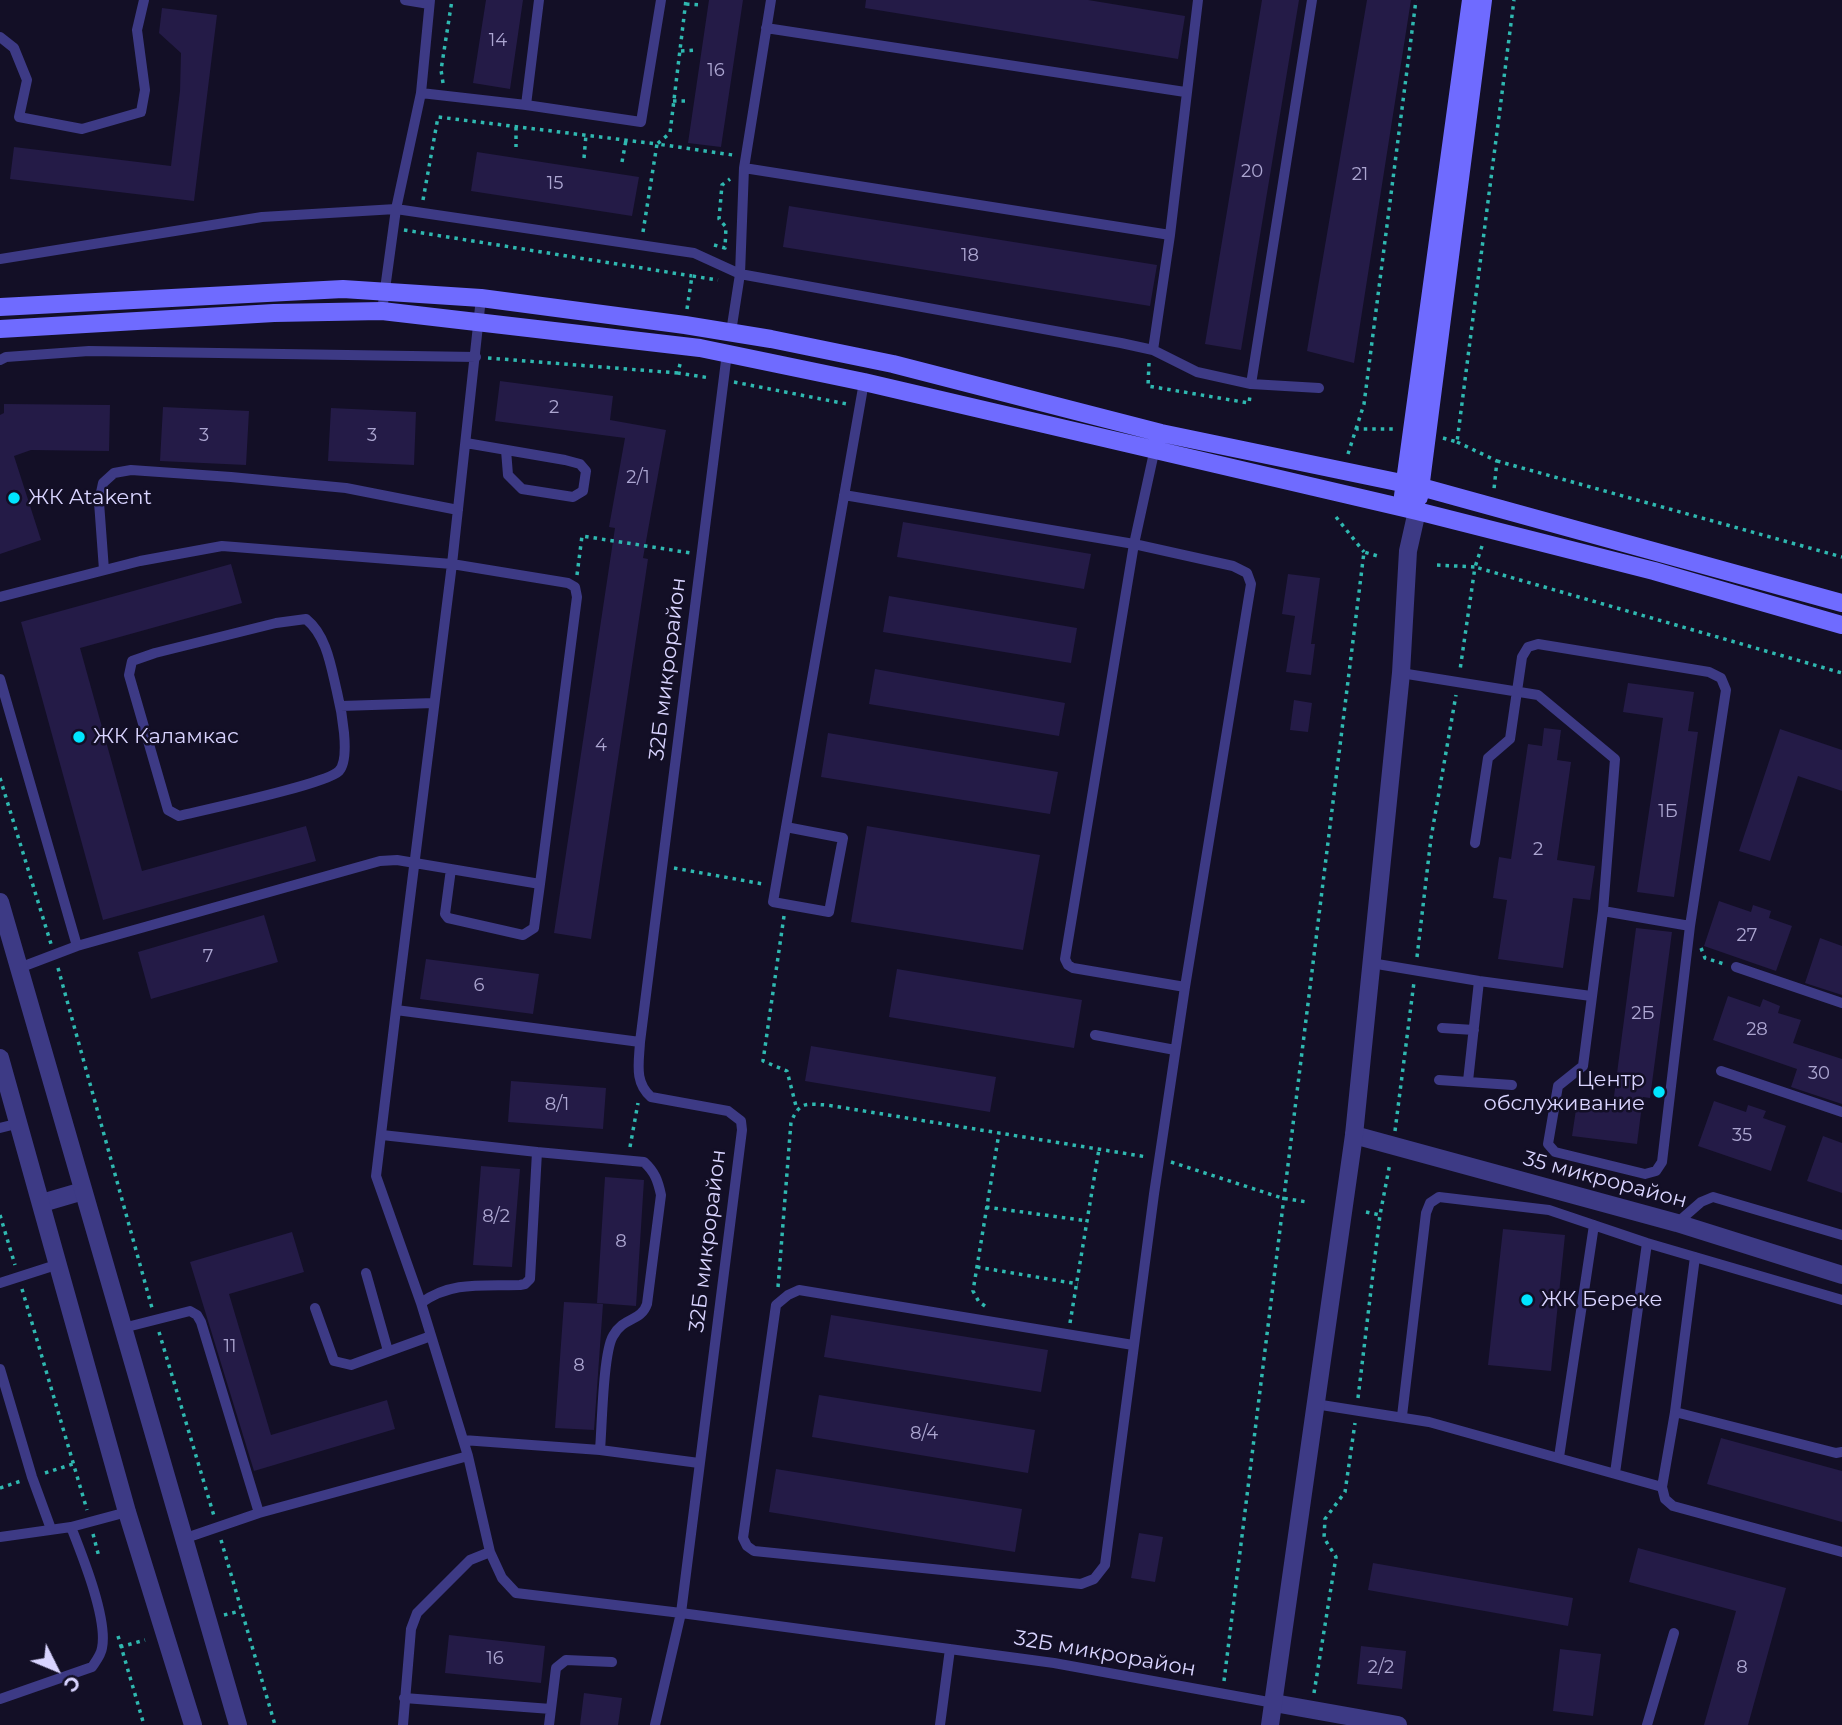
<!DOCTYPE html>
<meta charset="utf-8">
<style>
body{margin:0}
#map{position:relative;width:1842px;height:1725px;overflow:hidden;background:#130f26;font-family:Montserrat,sans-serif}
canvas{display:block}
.north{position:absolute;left:21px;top:1634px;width:70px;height:70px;-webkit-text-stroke:5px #130f26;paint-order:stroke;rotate:133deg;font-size:19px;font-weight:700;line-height:28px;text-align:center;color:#d9d4ff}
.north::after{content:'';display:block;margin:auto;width:24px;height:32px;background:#d9d4ff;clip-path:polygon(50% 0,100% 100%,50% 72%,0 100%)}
</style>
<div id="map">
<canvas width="1842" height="1725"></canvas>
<div class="north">С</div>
</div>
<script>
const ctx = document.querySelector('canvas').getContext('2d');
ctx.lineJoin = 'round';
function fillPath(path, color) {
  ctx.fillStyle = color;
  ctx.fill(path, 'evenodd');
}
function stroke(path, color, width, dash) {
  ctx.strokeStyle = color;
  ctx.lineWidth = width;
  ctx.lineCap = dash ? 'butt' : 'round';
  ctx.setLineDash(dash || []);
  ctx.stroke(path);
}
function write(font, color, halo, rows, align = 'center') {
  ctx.font = font + ' Montserrat,sans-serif';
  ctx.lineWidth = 5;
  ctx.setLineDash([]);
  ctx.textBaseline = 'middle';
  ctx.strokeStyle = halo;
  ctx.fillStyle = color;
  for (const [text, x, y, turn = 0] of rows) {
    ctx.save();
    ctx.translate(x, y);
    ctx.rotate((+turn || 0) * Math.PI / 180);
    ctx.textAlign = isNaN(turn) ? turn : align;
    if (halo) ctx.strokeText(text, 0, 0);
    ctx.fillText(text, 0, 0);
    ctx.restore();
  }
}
fillPath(new Path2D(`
 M486 0H523L510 89 473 83Z
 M709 0H743L721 147 688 143Z
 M866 0H1088L1185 16 1178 59 865 8Z
 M1262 0H1299L1241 350 1205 344Z
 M1367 0H1411L1354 363 1307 351Z
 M162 8 217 15 194 201 10 179 14 147 171 166 180 91 181 53 159 33Z
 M477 152 639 177 632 216 471 191Z
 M789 206 1157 265 1150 306 783 247Z
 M500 381 613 396 610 420 666 430 643 558 648 559 591 939 554 933 615 528 609 527 625 438 495 421Z
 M4 404 110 405 109 451 31 450 14 456 41 540 0 554V415L4 413Z
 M163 407 249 411 246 465 160 461Z
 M331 408 416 412 414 465 328 461Z
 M903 522 1091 554 1084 589 897 557Z
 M231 564 242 603 80 648 142 871 306 826 316 861 103 920 21 622Z
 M1288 574 1320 578 1311 644H1315L1311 675 1286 672 1295 616 1282 614Z
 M889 596 1077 628 1071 663 883 632Z
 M875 669 1065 703 1059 736 869 704Z
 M1628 683 1694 692 1688 731 1698 732 1674 897 1637 892 1663 718 1623 712Z
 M1294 700 1312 703 1308 732 1290 730Z
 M1544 728 1561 730 1557 760 1571 762 1557 860 1595 866 1590 900 1573 898 1563 968 1498 959 1507 900 1493 898 1499 857 1511 859 1528 744 1542 746Z
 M1780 729 1842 750V791L1798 776 1770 861 1739 851Z
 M828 733 1058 772 1050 814 821 777Z
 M867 826 1040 855 1023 950 851 922Z
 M1719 901 1751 912 1753 905 1771 911 1769 918 1792 926 1776 971 1704 946Z
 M264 915 278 962 151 999 138 952Z
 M1636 928 1672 932 1650 1098 1643 1097 1637 1144 1572 1136 1577 1103 1583 1104 1584 1100 1613 1104Z
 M1820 938 1842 946V995L1805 983Z
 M426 959 539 974 533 1014 420 999Z
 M897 969 1082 1000 1074 1048 889 1017Z
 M1728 996 1760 1007 1763 999 1780 1006 1778 1013 1801 1020 1793 1043 1842 1059V1104L1791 1087 1797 1069 1713 1040Z
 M811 1046 996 1077 990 1112 805 1081Z
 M511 1081 606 1088 603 1129 508 1122Z
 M1714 1101 1746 1112 1748 1105 1766 1111 1763 1118 1786 1126 1771 1171 1698 1146Z
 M1823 1136 1842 1143V1193L1807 1181Z
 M481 1166 520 1169 512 1267 473 1265Z
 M605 1177 644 1180 636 1306 597 1303Z
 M1503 1229 1565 1235 1551 1371 1488 1365Z
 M292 1232 304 1272 229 1294 271 1435 387 1400 395 1429 254 1471 190 1262Z
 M564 1302 603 1304 594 1430 555 1428Z
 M831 1315 1048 1350 1041 1392 824 1357Z
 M819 1395 1035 1430 1028 1473 812 1437Z
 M1721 1438 1842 1471V1522L1707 1484Z
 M776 1469 1022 1509 1015 1552 769 1512Z
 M1139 1533 1163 1537 1155 1582 1131 1578Z
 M1638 1548 1786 1588 1748 1725H1704L1736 1611 1629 1582Z
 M1373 1563 1573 1598 1568 1626 1368 1590Z
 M449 1635 545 1646 541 1683 445 1673Z
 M1361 1646 1406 1651 1402 1689 1357 1684Z
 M1560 1649 1601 1654 1593 1716 1553 1711Z
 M584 1693 622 1698 618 1725H580Z`), '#241b47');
stroke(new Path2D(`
 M686 4 703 5
 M681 51 696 50
 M443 83 441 70 452 0
 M673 101H688
 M516 127V147
 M584 158 586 135
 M622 162 626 140
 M423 200 438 117 657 144 670 133 686 0
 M404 230 692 276
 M643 232 657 144 733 155
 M714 245 725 248 726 227 719 219 722 185 730 179
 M687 309 692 276 718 280
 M488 358 678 373
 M1149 363 1148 386 1249 403 1250 396
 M680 364 678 373 710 378
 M734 382 847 404
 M1356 429 1364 404 1416 0
 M1443 438 1457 442 1514 0
 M1457 442 1497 461 1494 489
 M1348 454 1356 429H1394
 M1497 461 1842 557
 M1336 517 1364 552
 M1482 546 1475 567 1842 673
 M1437 565 1475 567 1460 670
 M577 575 582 536 691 553
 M0 778 51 944
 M674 868 763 884
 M784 916 763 1061 787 1071 797 1110
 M1701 948 1705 958 1724 964
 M1417 957 1431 838 1456 695
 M58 968 152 1308
 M1395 1131 1414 982
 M630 1147 638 1103
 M1171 1162 1282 1198 1307 1202
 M986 1207 1088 1221
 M1366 1212 1380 1215
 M0 1215 15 1265
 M977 1267 1078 1284
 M778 1287 791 1122C800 1101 806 1104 827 1105L1147 1157
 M22 1289 87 1510
 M985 1306 979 1302 973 1291 999 1133
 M1070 1323 1099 1149
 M159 1332 214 1516
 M1358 1398 1380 1215 1390 1163
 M45 1473 73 1464
 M0 1488 21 1481
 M93 1534 99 1557
 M221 1540 275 1725
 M224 1615 240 1611
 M118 1636 144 1725
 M120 1647 145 1640
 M1224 1681 1364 552 1381 557
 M1314 1693 1336 1557 1324 1538 1325 1519 1345 1492 1355 1423`), '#2fb8b0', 3.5, [3.5, 5]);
stroke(new Path2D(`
 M405 0 429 4
 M539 0 526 105 641 122 661 0
 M766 28 1185 92
 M0 37 14 48 27 80 19 117 82 129 141 112 145 90 137 30 144 0
 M421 93 526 105
 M744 168 1170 235 1198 0
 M0 259 262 217 396 209 694 253 740 274 1121 343 1153 350 1197 372 1251 384 1319 388
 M481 298 452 564 396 1010 640 1042
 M382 311 396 209 421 93 430 0
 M731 332 740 274 744 168 771 0
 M1153 350 1170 235
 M727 353 640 1042C639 1063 634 1082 651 1097L728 1111 741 1121 742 1130 681 1613 1054 1663 1274 1703
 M0 360 6 357 89 351 476 357
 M1251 384 1312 0
 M466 443 565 460 580 464 586 471 583 491 573 497 522 489 508 475 506 450
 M844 495 1134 544 1233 566 1247 573 1251 584 1185 987 1073 968 1068 965 1065 959 1134 544 1155 448
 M104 570 99 502 103 483 114 473 131 470 231 477 346 488 458 510
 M0 597 140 561 222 546 452 564 568 583 575 587 577 597 540 884 397 860 380 861 77 946 0 679
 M306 619C327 636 331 667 337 692 341 708 351 758 339 771 327 784 204 810 179 816L168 810 129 675 132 661 155 653 276 623Z
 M1401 673 1538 695 1615 759 1603 911 1583 1066 1558 1086 1548 1144 1555 1152 1645 1174 1656 1171 1662 1162 1690 926 1726 690 1721 678 1709 672 1538 644 1528 647 1522 657 1510 739 1488 758 1475 843
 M341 706 434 703
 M786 827 843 838 829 912 773 902 786 827 864 382
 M451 869 445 914 448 918 523 935 534 928 540 884
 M1603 911 1690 926
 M1371 963 1479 981 1591 996
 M1736 967 1842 1003
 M19 968 77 946
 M396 1010 376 1176 421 1303 468 1456 490 1552 502 1578 516 1593 681 1613 655 1725
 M1442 1028 1474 1030
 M1095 1035 1175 1050
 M1721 1071 1842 1112
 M1439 1080 1512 1085
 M1468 1081 1479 981
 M0 1128 20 1123
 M382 1135 537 1152 530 1279 525 1284 520 1285C483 1286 451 1281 421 1303
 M537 1152 644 1162C655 1172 658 1181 661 1195L647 1304C641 1322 624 1316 613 1336 603 1353 602 1427 600 1450
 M1677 1223 1701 1202 1713 1197 1842 1235
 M1695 1257 1675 1412 1836 1453 1842 1452
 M366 1273 388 1351
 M0 1283 59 1264
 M315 1308 334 1361 351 1365 431 1336
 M123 1328 190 1311 197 1315 201 1322 259 1513
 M1133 1345 799 1290 788 1295 776 1305 743 1538 747 1546 754 1551 1081 1584 1094 1579 1105 1565 1154 1194 1185 987
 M0 1369 32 1477 51 1529
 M1315 1404 1429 1422 1662 1487 1665 1499 1673 1506 1842 1552
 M1402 1416 1426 1213 1430 1203 1439 1197 1549 1210 1647 1243 1842 1300
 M463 1440 600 1450 699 1463
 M1559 1457 1594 1225
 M1615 1473 1647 1243
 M1662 1487 1675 1412
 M0 1537 71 1527 127 1512
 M183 1539 259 1513 468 1456
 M404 1698 551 1709
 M0 1699 92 1667C96 1661 101 1655 102 1648 108 1619 82 1555 71 1527
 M403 1725 411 1629 417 1613 470 1560 490 1552
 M549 1725 556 1668 566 1660 612 1662
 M940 1725 950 1649
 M1647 1725 1674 1633`), '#3d3a85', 10);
stroke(new Path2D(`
 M1354 1135 1677 1223 1842 1275
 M42 1203 83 1191
 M1274 1703 1398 1725`), '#3d3a85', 18);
stroke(new Path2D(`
 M0 902 238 1725
 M0 1058 127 1512 193 1725
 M1270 1725 1354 1135 1401 673 1408 551 1417 511`), '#3d3a85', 18);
stroke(new Path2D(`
 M0 307 343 289 481 298 685 325 771 339 893 364 1161 433 1421 487 1842 603
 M0 329 274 313 382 311 700 348 864 382 1417 511 1654 571 1842 625
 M1403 496 1471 0
 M1419 497 1483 0`), '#6f6bff', 18);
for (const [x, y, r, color] of [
 [14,498,7,"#00e5ff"],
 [79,737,7,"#00e5ff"],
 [1659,1092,7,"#00e5ff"],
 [1527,1300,7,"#00e5ff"]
]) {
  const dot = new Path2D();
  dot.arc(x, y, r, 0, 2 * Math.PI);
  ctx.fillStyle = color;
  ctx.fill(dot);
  stroke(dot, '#130f26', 2.5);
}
write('18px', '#aca6d1', null, [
 ["14",498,41],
 ["16",716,71],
 ["20",1252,172],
 ["21",1360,175],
 ["15",555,184],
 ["18",970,256],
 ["2",554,408],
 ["3",204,436],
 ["3",372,436],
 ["2/1",638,478],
 ["4",601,746],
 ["1Б",1668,812],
 ["2",1538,850],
 ["27",1747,936],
 ["7",208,957],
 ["6",479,986],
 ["2Б",1643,1014],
 ["28",1757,1030],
 ["30",1819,1074],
 ["8/1",557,1105],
 ["35",1742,1136],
 ["8/2",496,1217],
 ["8",621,1242],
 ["11",230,1347],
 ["8",579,1366],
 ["8/4",924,1434],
 ["16",495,1659],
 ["2/2",1381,1668],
 ["8",1742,1668]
]);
write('21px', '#d9d4ff', '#130f26', [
 ["ЖК Atakent",28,498],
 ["ЖК Каламкас",93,737],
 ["Центр",1645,1080,"right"],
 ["обслуживание",1645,1104,"right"],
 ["ЖК Береке",1541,1300]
], 'left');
write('21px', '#d9d4ff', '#130f26', [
 ["32Б микрорайон",668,669,-83],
 ["35 микрорайон",1605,1180,15],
 ["32Б микрорайон",708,1241,-83],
 ["32Б микрорайон",1105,1654,10]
]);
</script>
